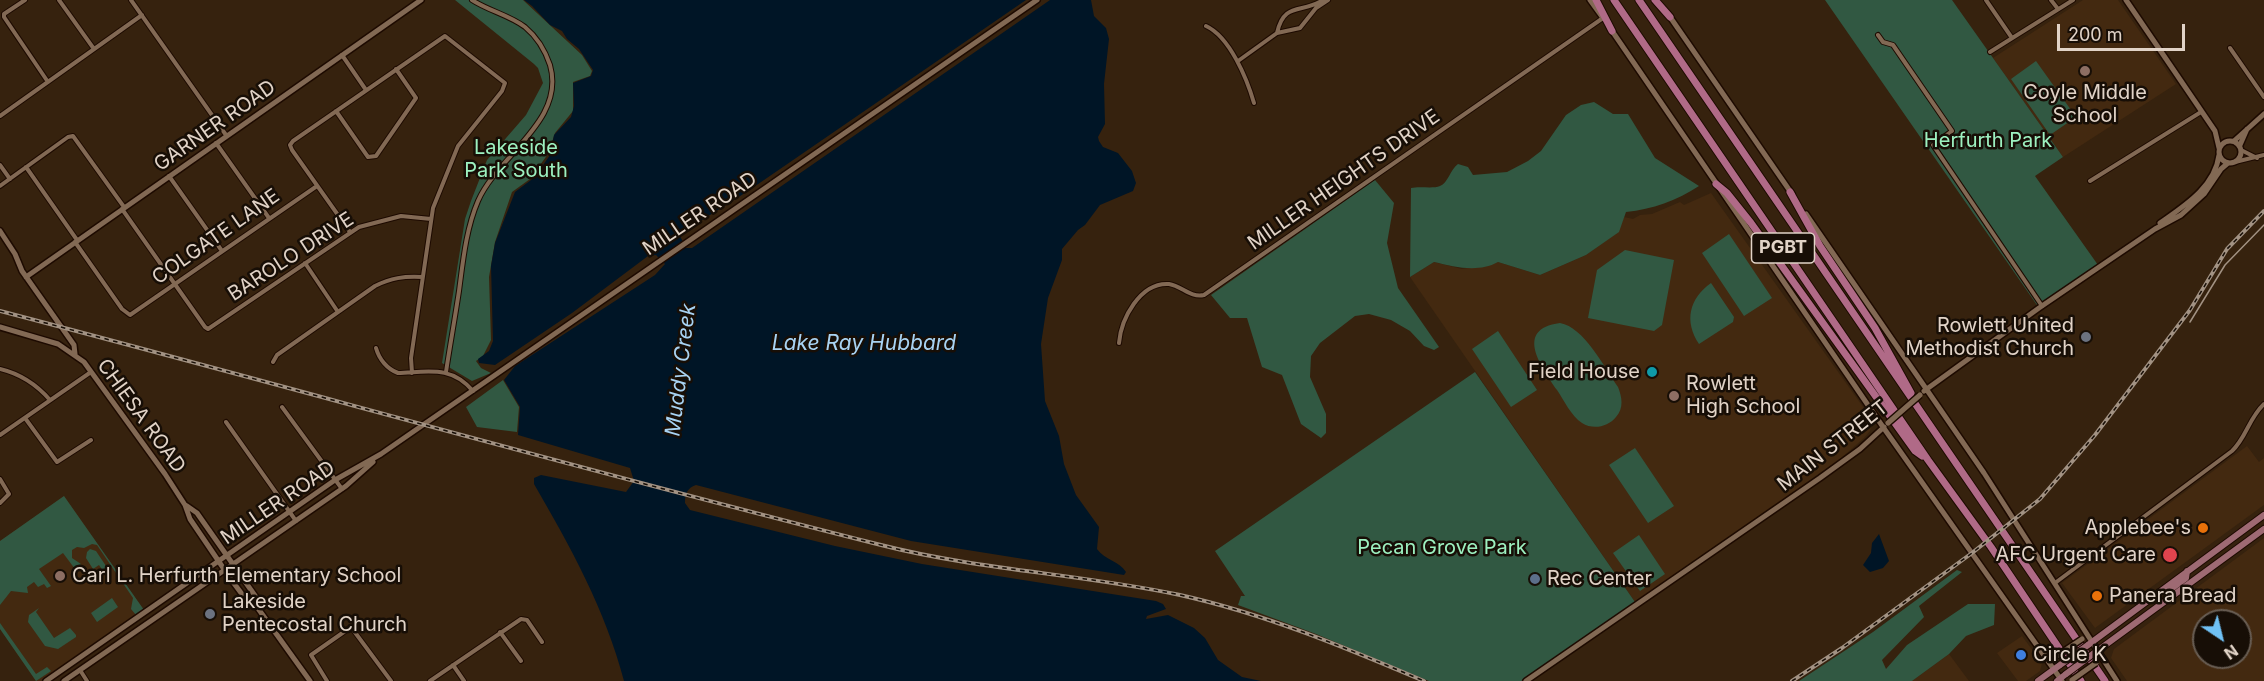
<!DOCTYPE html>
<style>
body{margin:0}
#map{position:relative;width:2264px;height:681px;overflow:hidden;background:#36220e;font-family:Inter,sans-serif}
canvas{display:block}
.north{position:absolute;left:2192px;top:609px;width:60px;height:60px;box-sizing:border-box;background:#170e06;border:2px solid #685d53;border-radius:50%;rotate:145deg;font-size:16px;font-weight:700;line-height:24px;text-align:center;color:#e1d3c7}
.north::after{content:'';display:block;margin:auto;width:21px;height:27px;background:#70c1f4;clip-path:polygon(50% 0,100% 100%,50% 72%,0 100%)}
.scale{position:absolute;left:2057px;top:24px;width:128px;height:27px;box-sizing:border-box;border:3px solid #e1d3c7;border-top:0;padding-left:8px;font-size:18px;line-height:21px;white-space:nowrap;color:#e1d3c7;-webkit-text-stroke:4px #170e06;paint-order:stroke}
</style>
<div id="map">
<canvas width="2264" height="681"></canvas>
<div class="north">N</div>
<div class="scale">200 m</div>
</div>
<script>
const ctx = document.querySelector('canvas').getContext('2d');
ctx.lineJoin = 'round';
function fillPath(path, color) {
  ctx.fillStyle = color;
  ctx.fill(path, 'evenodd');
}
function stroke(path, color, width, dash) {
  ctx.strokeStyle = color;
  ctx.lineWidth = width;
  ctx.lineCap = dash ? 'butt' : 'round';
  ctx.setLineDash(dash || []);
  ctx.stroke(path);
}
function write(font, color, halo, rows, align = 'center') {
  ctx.font = font + ' Inter,sans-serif';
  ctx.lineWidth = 5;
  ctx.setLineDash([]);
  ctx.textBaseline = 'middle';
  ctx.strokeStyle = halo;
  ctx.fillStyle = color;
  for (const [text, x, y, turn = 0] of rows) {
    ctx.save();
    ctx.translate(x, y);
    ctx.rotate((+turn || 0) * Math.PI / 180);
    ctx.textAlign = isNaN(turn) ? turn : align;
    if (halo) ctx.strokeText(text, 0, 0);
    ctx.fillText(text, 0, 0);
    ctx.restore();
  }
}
fillPath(new Path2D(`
 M2083 0H2118L2176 84 2063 157 1993 58Z
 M1711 193 1873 421 1870 431 1864 438 1840 459 1635 602 1410 277 1434 262 1462 269 1498 262 1540 275 1586 255 1618 232 1624 217 1633 219 1640 215 1652 214 1680 202 1684 205Z
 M2247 446 2259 462 2264 458V505L2095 628 2062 583Z
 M64 496 144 610 42 681H36L0 629V541Z
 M2264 538V681H2127L2111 658 2114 649ZM2204 621H2240V657H2204Z
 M2022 636 2042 663 2040 671 2026 681H2018L1997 653Z
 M1949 654 1969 681H1912Z`), '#432910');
fillPath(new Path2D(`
 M455 0H523L582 55 592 71 590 76 573 82V111L555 133 548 154 530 179 512 192 495 242 489 277 491 340 483 356 476 361 481 368 491 373 472 381 442 363 465 219 471 201 487 160 526 115 543 83 538 68 534 64Z
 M1825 0H1952L2063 157 2035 176 2098 265 2039 308Z
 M2036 61 2076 117 2050 135 2011 79Z
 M1594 102 1613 114H1628L1655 158 1699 186C1676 201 1653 209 1626 212L1619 232 1586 255 1540 275 1498 262C1478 273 1455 267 1434 262L1410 277 1411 188C1420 186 1433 189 1440 186 1448 183 1450 170 1458 164L1468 167 1473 175 1507 172 1528 161 1541 151 1566 115 1581 105Z
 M1375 180 1394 203 1387 243 1398 288 1439 347 1434 350 1424 346 1410 331 1391 320 1369 314 1355 316 1320 343 1311 356 1310 377 1326 414V433L1321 438 1301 424 1282 375 1262 367 1247 318H1230L1211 295Z
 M1729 234 1772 298 1744 316 1702 253Z
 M1625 250 1674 260 1662 325 1654 331 1588 318 1597 270Z
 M1711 283 1734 317 1733 322 1699 344C1684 321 1689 299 1711 283Z
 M1560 323C1584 327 1604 367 1618 387 1622 397 1624 408 1616 417 1608 427 1593 430 1582 423 1571 416 1564 400 1557 390 1542 368 1513 329 1560 323Z
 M1498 331 1537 390 1511 407 1472 349Z
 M1475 372 1635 602 1523 681H1429L1316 634 1238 605 1241 596H1245L1215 551Z
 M503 380 519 407 517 432 477 427 466 407Z
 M1635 448 1674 506 1648 523 1609 465Z
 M64 496 144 610 136 615 131 609 133 598 97 545 92 544 84 548 77 547 72 550V558L81 564 75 569 63 553 39 569 51 586 47 588 44 584 38 587 34 582 27 587 28 593 11 591 0 605V541Z
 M1639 535 1665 574 1640 591 1613 553Z
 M90 549 96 551 108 569 105 574 99 565 93 569 86 558 87 552Z
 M1957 570 1962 572 1919 606 1924 617 1882 660 1886 669 1907 645 1968 604H1995L1994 625 1966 636 1949 654 1912 681H1799L1873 632Z
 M112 598 118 607 97 622 91 613Z
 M39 608 36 612 54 638 70 628 76 635V637L58 649 45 646 28 622 29 615Z
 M0 623 36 674 47 667 51 671 36 681 0 629Z`), '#315842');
fillPath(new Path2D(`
 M524 0H1026L748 191 683 232 680 236 686 248H692L1050 0H1091L1094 16 1106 28 1109 39 1104 84 1105 124 1098 137 1099 141 1103 147 1118 153 1132 171 1136 183 1133 191 1100 205 1085 225 1078 230 1062 249V260L1048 298 1041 344 1045 401 1059 436 1064 464 1076 495 1099 527 1097 549C1105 560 1119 561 1126 572L1124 575 911 541 696 485C687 488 685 494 685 503L690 510 835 546 922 564 1156 601 1163 604 1166 609 1147 616 1146 619 1168 615 1194 628 1205 638 1218 660 1242 677 1261 681H624C606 611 570 546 534 484V478L541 475 626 492 634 481 630 468 518 435 520 407 504 380 515 366 655 275 665 264 656 255 648 256 572 313 495 365 479 363 478 359 489 351 493 341 491 266 495 243 515 192 535 177 550 155 554 135 571 117 574 106 573 83 591 76 593 70 579 49 567 39 562 31 550 25 532 6Z
 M1879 534 1889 561 1883 568 1870 572 1863 565 1871 553 1872 543Z`), '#001526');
const street = new Path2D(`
 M25 0 4 14V17L48 82
 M59 0 94 49
 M131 0 226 135
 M1986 0 2012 38
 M2051 0 2058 9
 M1206 26C1230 37 1247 79 1254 103
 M1277 33C1284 1 1302 14 1323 0
 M1878 35 1883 42 1893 45 1952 131 1933 145 2042 306
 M2230 48 2264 97
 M1990 52 2073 0
 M342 55 366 90
 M1238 61 1277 33 1300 28 1316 8 1328 0
 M336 111 368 157 376 156 416 98 396 69
 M0 116 142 15
 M216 143 269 218
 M2241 150 2257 158
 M2235 162 2264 155
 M0 165 10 179
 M26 167 77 240
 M169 176 222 251
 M2090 181 2201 112
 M0 186 68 137 73 136 124 207
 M122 209 205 327 208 329 359 227 401 216 431 219
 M350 232 292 150 290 145 293 141 445 36 505 83 502 91 458 146 433 208 411 358 412 373
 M75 242 122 309 130 315 317 186
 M305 263 338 312
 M1119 343C1121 319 1140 282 1169 284 1182 286 1190 298 1204 295L1603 18
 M376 348C379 359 387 369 398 373 428 372 451 365 473 391
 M273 362 277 355 375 286C391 278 404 276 422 277
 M0 369C21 374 36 384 50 400
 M446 372C450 345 455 318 459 291 463 261 466 229 478 201 498 155 566 121 550 65 545 50 537 37 525 27 509 15 489 11 472 0
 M282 407 342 489
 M25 418 57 462 91 440
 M226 422 296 521
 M0 435 91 372
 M0 479 9 494 0 503
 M2055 583 2232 451C2246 438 2249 418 2264 404
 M500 632 521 661
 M453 665 464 681
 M80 670 87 681
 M327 681 311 655 351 627 391 681
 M430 681 521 619 527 620 542 642`);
const secondary = new Path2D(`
 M1590 0 1603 18
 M2126 0 2215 131 2219 148
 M1668 14 1792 194
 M1610 28 1883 427 2062 681
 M2219 152a11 11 0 1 1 22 0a11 11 0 1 1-22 0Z
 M2234 141 2264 114
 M2240 145 2247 129
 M1806 214 1984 473 2117 681
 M2160 223C2184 206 2215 187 2219 155
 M0 231 15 254 22 271 74 345 75 354
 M26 277 421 0
 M0 327 58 344 84 362 165 474 185 505 190 519 230 578 250 605 257 607
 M1924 391 2039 308 2155 229 2181 215 2204 194 2221 169 2228 163
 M187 506 197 513 258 600 257 607 310 681
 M2042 652 2058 655
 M46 681 335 480 381 454 1037 0
 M64 681 346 486 373 462
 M1526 681 1820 478 1860 449 1884 427`);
const primary = new Path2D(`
 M2168 598 2171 589 2186 578 2187 571
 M2088 645 2264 515
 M2093 654 2264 529
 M2038 681 2060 665
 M2057 681 2066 674`);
const highway = new Path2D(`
 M1596 0 1612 31
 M1614 0 1928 460 1991 547 2081 681
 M1639 0 2105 681
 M1655 0 1670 17
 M1716 184 1727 193 1751 223 1915 451 1922 456
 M1790 192 1820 246 1875 328 1911 393`);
stroke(street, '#1d0a00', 6);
stroke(secondary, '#1d0a00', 8);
stroke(primary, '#1d0a00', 8);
stroke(highway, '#1d0a00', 9);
stroke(street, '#826954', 4);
stroke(secondary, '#826954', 5);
stroke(primary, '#9e6a73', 6);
stroke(highway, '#b06a87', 7);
stroke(new Path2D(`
 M2190 322 2225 265 2264 225`), '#a29283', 1.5);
const rail = new Path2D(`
 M0 311C294 388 586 471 881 545 979 570 1081 574 1180 595 1265 614 1344 647 1424 681
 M1792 681 1842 648 1972 553 2040 499 2095 435 2190 310 2227 249 2264 211`);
stroke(rail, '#a29283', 4);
stroke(rail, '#170e06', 1.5, [4.5]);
const secondaryBridge = new Path2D(`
 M1888 423 1920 395
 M2058 655 2082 639
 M2072 680 2096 663`);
const primaryBridge = new Path2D(`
 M2060 665 2088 645
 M2066 674 2093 654`);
stroke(secondaryBridge, '#1d0a00', 8, []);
stroke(primaryBridge, '#1d0a00', 8, []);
stroke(secondaryBridge, '#826954', 5);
stroke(primaryBridge, '#9e6a73', 6);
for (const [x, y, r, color] of [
 [2085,71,6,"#8d6e63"],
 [2086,337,6,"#6b7280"],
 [1652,372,6,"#0f9aa8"],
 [1674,396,6,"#8d6e63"],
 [2203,528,6,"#e8710a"],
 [2170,555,8,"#e0444e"],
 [60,576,6,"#8d6e63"],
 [1535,579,6,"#5c6f8a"],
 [2097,596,6,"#e8710a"],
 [210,614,6,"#6b7280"],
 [2021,655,6,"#3f7fe0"]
]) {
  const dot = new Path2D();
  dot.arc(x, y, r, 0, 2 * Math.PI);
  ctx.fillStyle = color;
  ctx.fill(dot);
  stroke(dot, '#170e06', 2);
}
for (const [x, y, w] of [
 [1783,248,63]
]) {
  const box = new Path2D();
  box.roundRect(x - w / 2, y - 15, w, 30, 4.5);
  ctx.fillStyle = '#170e06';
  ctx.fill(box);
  stroke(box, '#e1d3c7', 1.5);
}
write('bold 18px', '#e1d3c7', null, [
 ["PGBT",1783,248]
]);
write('20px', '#e1d3c7', '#170e06', [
 ["Coyle Middle",2085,93,"center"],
 ["School",2085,116,"center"],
 ["Rowlett United",2074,326,"right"],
 ["Methodist Church",2074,349,"right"],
 ["Field House",1640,372,"right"],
 ["Rowlett",1686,384],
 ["High School",1686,407],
 ["Applebee's",2191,528,"right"],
 ["AFC Urgent Care",2156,555,"right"],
 ["Carl L. Herfurth Elementary School",72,576],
 ["Rec Center",1547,579],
 ["Panera Bread",2109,596],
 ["Lakeside",222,602],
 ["Pentecostal Church",222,625],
 ["Circle K",2033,655]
], 'left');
write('20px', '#e1d3c7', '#170e06', [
 ["GARNER ROAD",215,126,-35],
 ["MILLER HEIGHTS DRIVE",1344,180,-35],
 ["MILLER ROAD",700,214,-34],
 ["COLGATE LANE",216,237,-35],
 ["BAROLO DRIVE",291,257,-33],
 ["CHIESA ROAD",141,416,54],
 ["MAIN STREET",1833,446,-38],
 ["MILLER ROAD",278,503,-34]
]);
write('20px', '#9df1c0', '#170e06', [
 ["Herfurth Park",1988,141],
 ["Lakeside",516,148],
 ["Park South",516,171],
 ["Pecan Grove Park",1442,548]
]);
write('italic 21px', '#a8d3f3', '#170e06', [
 ["Lake Ray Hubbard",864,344],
 ["Muddy Creek",681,370,-83]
]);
</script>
